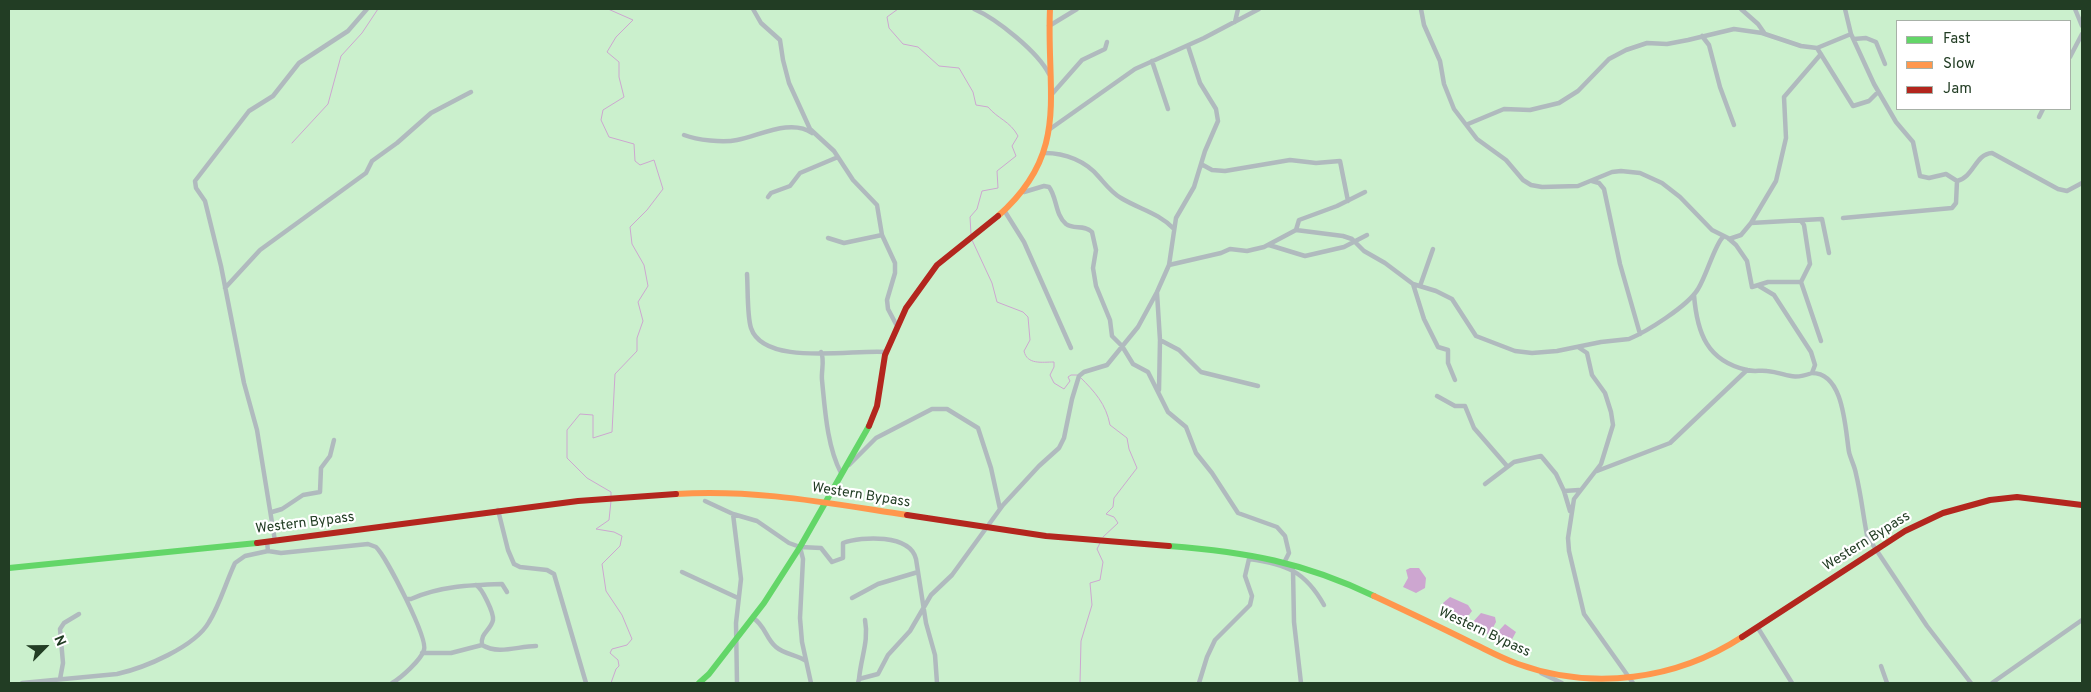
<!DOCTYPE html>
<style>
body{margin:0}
#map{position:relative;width:2091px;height:692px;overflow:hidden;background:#cbf0cd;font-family:Overpass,sans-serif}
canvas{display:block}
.frame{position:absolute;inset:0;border:10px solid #223d24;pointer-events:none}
.legend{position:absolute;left:1896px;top:20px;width:175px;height:90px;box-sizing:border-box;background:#fff;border:1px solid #a7b1a7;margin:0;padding:6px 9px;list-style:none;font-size:15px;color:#223d24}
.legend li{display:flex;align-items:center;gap:10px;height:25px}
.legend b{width:25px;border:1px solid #a7b1a7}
.north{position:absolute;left:20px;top:622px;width:50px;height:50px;-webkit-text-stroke:4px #fff;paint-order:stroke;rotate:67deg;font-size:14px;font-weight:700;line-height:20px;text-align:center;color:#223d24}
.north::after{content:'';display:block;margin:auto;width:18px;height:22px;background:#223d24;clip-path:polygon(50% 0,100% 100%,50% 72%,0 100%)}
</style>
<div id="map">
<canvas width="2091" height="692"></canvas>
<div class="frame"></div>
<ul class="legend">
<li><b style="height:6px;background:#63d668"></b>Fast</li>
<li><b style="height:6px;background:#ff974d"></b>Slow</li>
<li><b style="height:6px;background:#b3261e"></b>Jam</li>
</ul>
<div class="north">N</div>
</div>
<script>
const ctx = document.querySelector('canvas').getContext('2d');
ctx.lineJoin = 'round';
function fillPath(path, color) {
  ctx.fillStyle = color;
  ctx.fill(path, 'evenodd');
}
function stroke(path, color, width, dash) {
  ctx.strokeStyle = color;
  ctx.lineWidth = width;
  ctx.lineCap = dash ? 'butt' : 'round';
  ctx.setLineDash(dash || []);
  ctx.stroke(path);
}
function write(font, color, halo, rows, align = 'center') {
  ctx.font = font + ' Overpass,sans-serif';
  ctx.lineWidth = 4.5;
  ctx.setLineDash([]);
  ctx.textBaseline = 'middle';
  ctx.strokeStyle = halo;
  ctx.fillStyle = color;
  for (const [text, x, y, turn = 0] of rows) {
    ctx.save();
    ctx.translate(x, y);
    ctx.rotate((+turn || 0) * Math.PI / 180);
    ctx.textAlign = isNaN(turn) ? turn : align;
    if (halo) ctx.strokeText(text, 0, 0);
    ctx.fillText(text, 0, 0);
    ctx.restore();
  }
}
fillPath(new Path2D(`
 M1410 568H1419L1426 578 1425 588 1416 593 1403 587 1408 578 1406 570Z
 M1450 597 1468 605 1472 611 1466 619 1445 609 1443 603Z
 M1481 613 1495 617 1496 622 1489 635 1471 624Z
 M1505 624 1516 632 1510 643 1499 640 1494 636Z`), '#cda6d0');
stroke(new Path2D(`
 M608 9 633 20 616 37 607 52 619 62V77L624 97 603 110 601 120 609 137 634 144 635 161 640 165 654 160 663 189 647 210 630 227 632 244 644 265 648 286 638 302 643 321 637 338V351L615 374 612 432 593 438V415L580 414 567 430V458L587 478 611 492V497
 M898 9 887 17 889 28 903 44 918 47 939 66 959 68 973 92 976 105 988 107C998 119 1010 121 1018 136L1012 146 1016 156 997 171 998 188 982 191 977 209 970 217 971 234
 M292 143 328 104 341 56 362 33 378 9
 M972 240 992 283 997 302 1023 312 1028 317 1030 340 1024 351C1027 365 1042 362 1054 362V367L1050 375 1054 383 1064 389 1070 381 1068 377 1071 375H1077
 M1080 377C1095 392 1106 404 1110 425L1127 438 1129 449 1137 468 1114 498 1113 507 1106 514 1114 517 1118 523 1103 537
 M611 501 609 520 596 529 614 532 622 536 620 546 602 564 606 591 622 615 632 639 627 645 612 649 610 653 618 660 619 666 616 669 611 683
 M1080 683 1081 641 1092 605 1090 583 1100 580 1103 562 1097 549 1100 543`), '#cda6d0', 1);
stroke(new Path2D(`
 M753 9 761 23 780 40 783 60 789 83 810 129 834 151 853 180 877 205 882 235 895 263V273L887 300 888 309 897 326
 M974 9C997 19 1038 52 1049 74
 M1421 9 1424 25 1440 61 1444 84 1454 109 1477 139 1506 160 1523 180 1531 185 1542 187 1578 186 1612 172 1621 171 1640 173 1662 183 1680 197 1712 230 1728 238 1736 245 1747 261 1752 287 1768 282H1801L1821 341
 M1741 9 1758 24 1765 34
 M1845 9 1851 34 1874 84 1896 122 1913 142 1920 176 1929 178 1946 174 1957 181C1974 177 1975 154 1992 153L2058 189 2067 191 2082 183
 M2075 9 2082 26
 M1235 22 1238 9
 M1049 26 1077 9
 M1702 36 1709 45 1720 87 1734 125
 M1854 39 1866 38 1876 42 1885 64
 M1817 48 1851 34
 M2070 57 2082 34
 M1152 61 1168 109
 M1052 94 1082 60 1105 49 1107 42
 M2039 117 2043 109
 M1468 124 1504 109 1530 110 1559 103 1578 91 1609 59 1626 50 1647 43 1667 44 1688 40 1734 29 1762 33 1801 46 1817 48 1853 106 1869 101 1878 92
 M1050 129 1135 69 1204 38 1259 9
 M684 135C697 140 723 143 737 140 759 136 791 118 812 133
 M1045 153C1065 153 1086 161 1099 177 1106 185 1112 193 1121 198 1139 209 1159 213 1174 229
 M1201 164 1212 170 1225 171 1290 160 1316 163 1340 161 1348 201
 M1592 181 1599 183 1604 189 1620 264 1640 334
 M1024 192 1044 186 1049 187C1057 197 1055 215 1066 224 1074 230 1084 224 1092 232L1096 250 1093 268 1096 286 1110 320 1112 336 1122 346 1133 364 1148 372 1168 412 1186 427 1196 453 1212 473 1238 513 1277 527 1285 536 1289 553 1285 561
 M768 197 771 193 790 186 800 173 838 157
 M1004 210 1024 242 1071 348
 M1843 218 1952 208 1956 203 1957 181
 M1801 221 1804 225 1810 264 1801 282
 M1751 223 1822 219 1829 253
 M1296 230 1299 220 1337 206 1365 192
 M828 238 844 243 882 235
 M1729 239 1741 235 1751 223 1776 181 1786 138 1784 97 1821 54
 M1269 245 1305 256 1344 247 1367 235
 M1169 265 1221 253 1230 249 1247 251 1264 247 1296 230 1343 236 1352 239 1364 251 1385 263 1413 284 1436 291 1452 299 1476 336 1515 351 1532 353 1557 351 1601 342 1629 339C1646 332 1688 306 1698 289 1706 277 1715 244 1723 237
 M747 274C748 288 747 316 751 328 764 367 853 349 886 352
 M1413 284 1424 319 1438 347 1448 350V363L1455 380
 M1420 286 1433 249
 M1759 286 1774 295 1811 352 1815 365 1812 373C1844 373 1845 428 1849 452 1851 460 1855 467 1856 474 1861 494 1863 515 1867 535L1871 542 1927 626 1971 683
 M225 288 260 250 366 173 372 161 397 143 431 113 471 92
 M1157 293 1160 340 1159 390
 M1694 295C1697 333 1707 361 1747 370 1754 372 1760 370 1767 371 1787 373 1790 381 1812 373
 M1160 340 1179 350 1201 372 1258 386
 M1578 347 1587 353 1592 375 1605 393 1611 412 1613 425 1601 464 1574 499 1568 538 1569 551 1584 614 1633 683
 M821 352C825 360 821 371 822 380 825 410 827 446 841 473L843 471
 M1437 396 1455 406H1465L1474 428 1507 466
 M849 465 876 438 932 409H947L978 428 991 468 1000 509
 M1597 471 1670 443 1747 370
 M1485 484 1514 462 1541 456 1556 474 1564 491 1579 490
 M1564 491 1570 511
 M705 501 733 514
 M498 510 508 550 514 564 520 567 547 570 554 574 586 683
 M272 512 282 509 303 495 320 492 321 468 330 456 334 440
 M275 541 257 430 244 383 221 266 205 201 196 188 195 181 249 111 273 96 299 63 348 31 367 9
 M800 547 803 559 800 618 802 642 811 683
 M268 551 281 553 368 544 376 547C387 558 428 638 424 650 421 660 401 678 392 683
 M1293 570 1294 622 1301 683
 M682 572 738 598
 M476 585C482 588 494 613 493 620 491 630 480 633 482 645 499 655 518 646 536 646
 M852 598 878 584 918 572
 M406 599H411C440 586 470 585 502 584L507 592
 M753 618C765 625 766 639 776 647 784 654 797 655 806 661
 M1758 628 1792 683
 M422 653H451L482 645
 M1881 666 1887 683
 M1541 673 1562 683
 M60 679 63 663 60 629 64 623 79 614
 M859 679C861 657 869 641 865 620
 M22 683 117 674C144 668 195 647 209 622 220 604 226 582 235 563L245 556 268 551 267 542
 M737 683 736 623 741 579 733 514 757 521 789 543 800 547 821 548 832 562 843 558V543C862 536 910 534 916 559L926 623 935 655 937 683
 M858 683 859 679 878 674 888 655 910 631 931 595 952 575 1003 505 1039 466 1059 448 1064 438 1072 399 1079 376 1084 372 1107 365 1138 327 1157 292 1169 265 1176 218 1194 187 1205 151 1218 121 1216 109 1200 83 1188 46
 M1199 683 1207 657 1215 640 1250 605 1252 596 1245 576 1249 559C1286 564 1305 571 1324 605
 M1992 683 2082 620`), '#b0babe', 4.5);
stroke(new Path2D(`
 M1169 546C1247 552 1303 562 1374 596
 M9 568 257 543
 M699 683 709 674 764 603 800 547 869 426`), '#63d668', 6);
stroke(new Path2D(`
 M998 216C1071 152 1046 94 1050 9
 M676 494C756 489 827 503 907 515
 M1374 596C1406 611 1438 626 1470 642 1485 649 1501 658 1518 664 1593 691 1676 680 1742 637`), '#ff974d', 6);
stroke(new Path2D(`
 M869 426 877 406 885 355 906 308 937 265 998 216
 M907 515 1046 536 1169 546
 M257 543 578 501 676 494
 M1742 637 1905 531 1943 513 1990 500 2017 497 2082 505`), '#b3261e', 6);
write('14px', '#223d24', '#fff', [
 ["Western Bypass",861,496,9],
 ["Western Bypass",305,524,-7],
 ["Western Bypass",1867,542,-32],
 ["Western Bypass",1484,633,25]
]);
</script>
